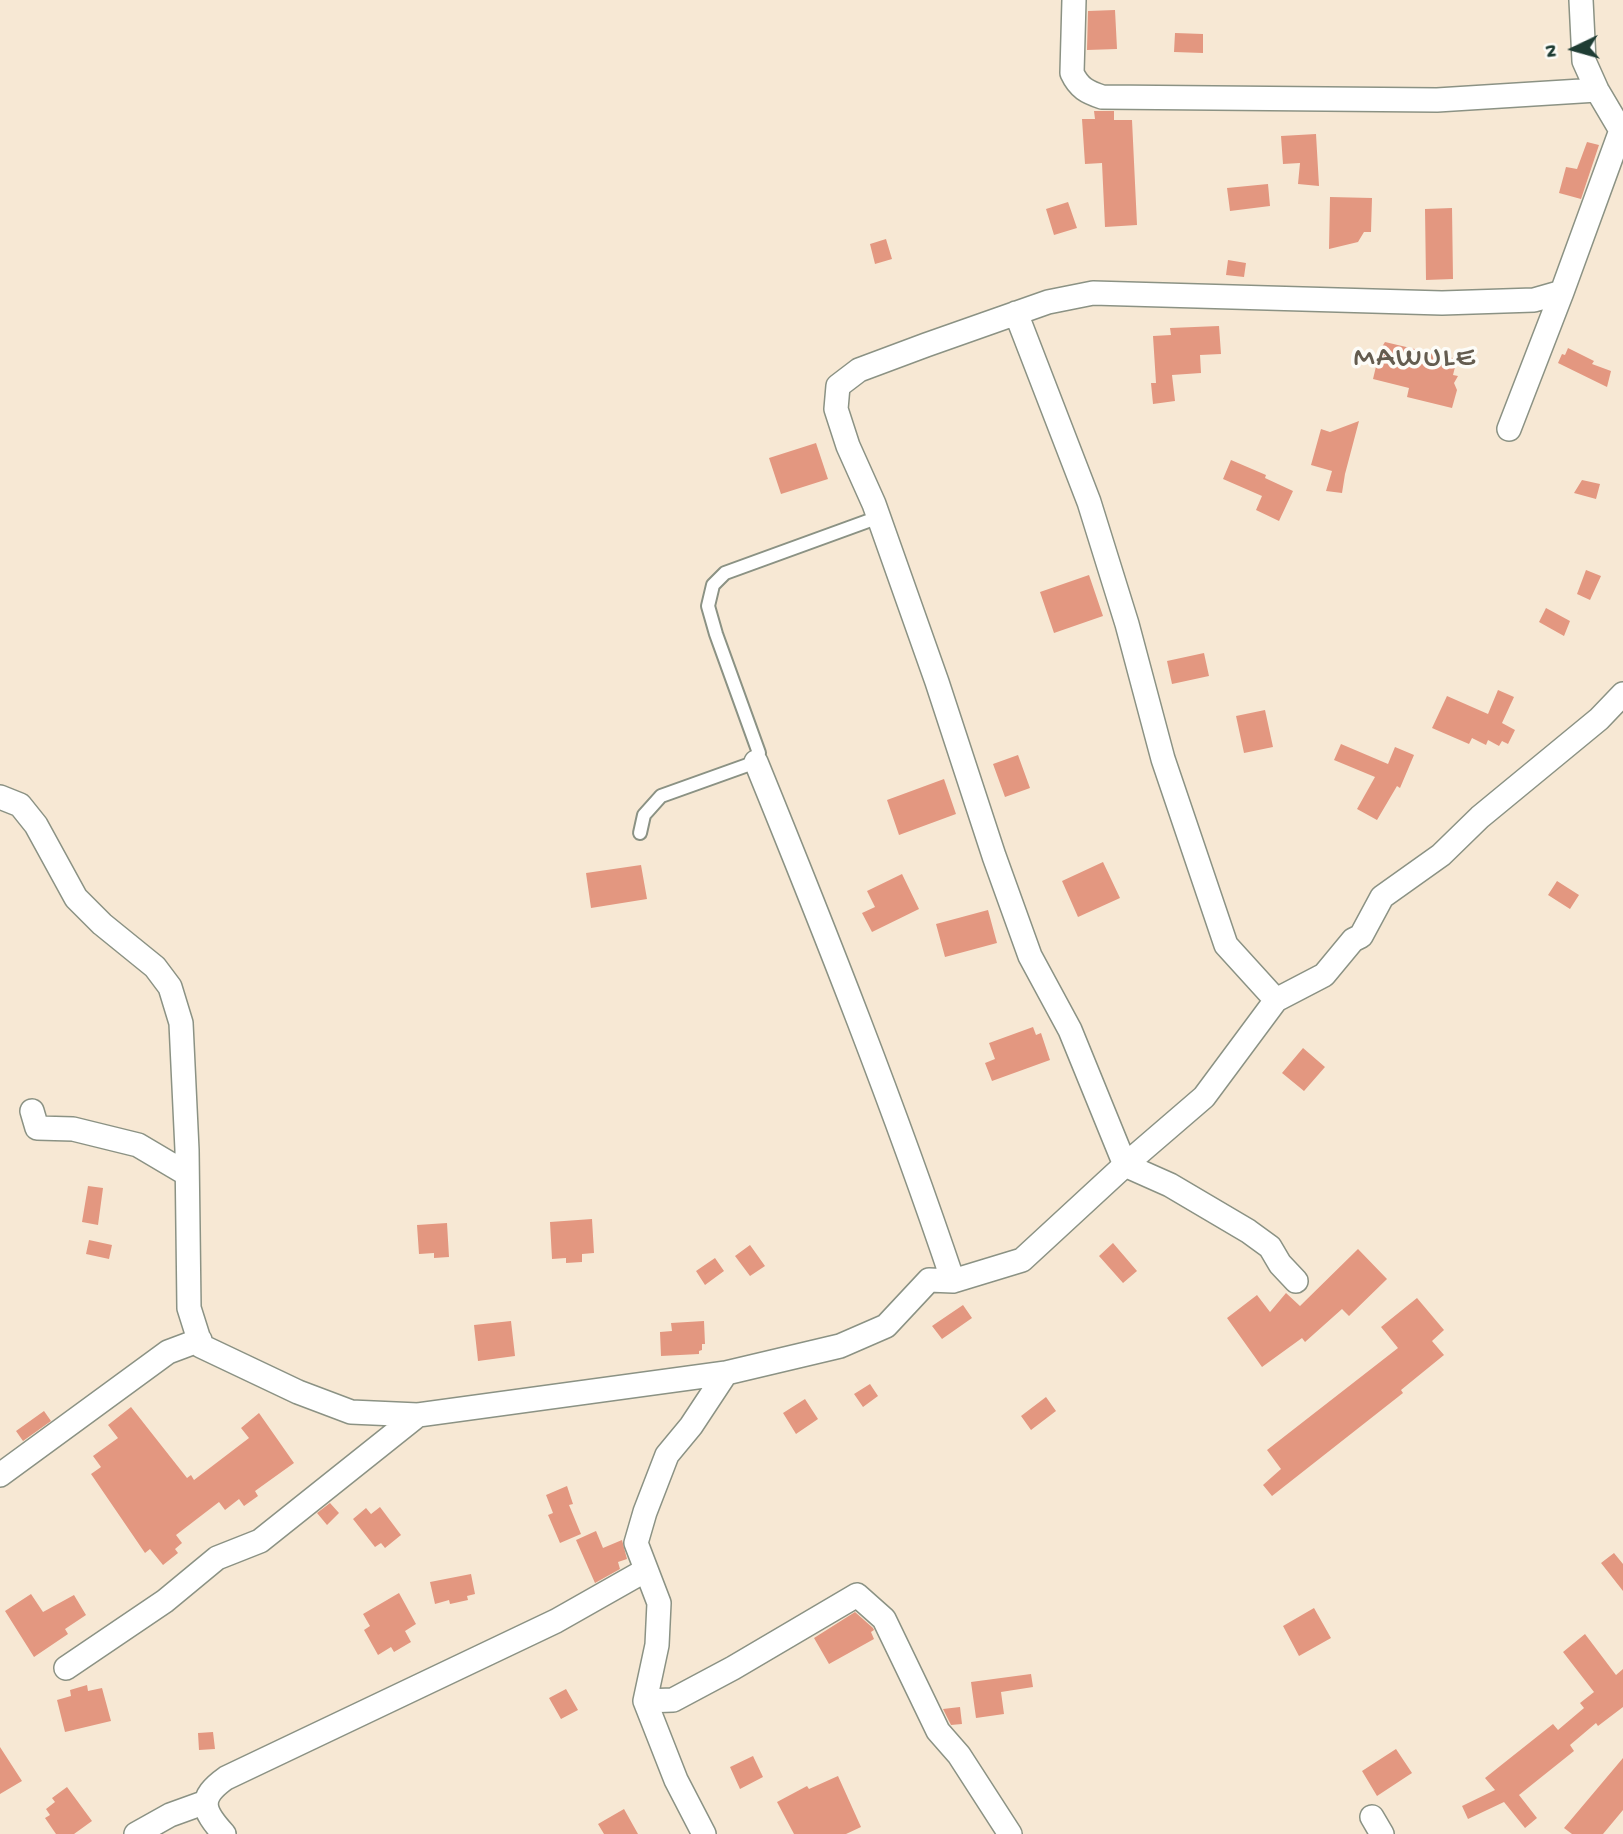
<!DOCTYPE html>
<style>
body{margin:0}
#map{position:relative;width:1623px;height:1834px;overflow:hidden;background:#f7e8d4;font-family:"Gochi Hand",sans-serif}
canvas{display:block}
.north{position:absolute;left:1539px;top:14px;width:70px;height:70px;-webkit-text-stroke:5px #fdfcf7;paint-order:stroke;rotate:265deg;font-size:19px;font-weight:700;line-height:28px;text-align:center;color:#1f3d34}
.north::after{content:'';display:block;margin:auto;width:24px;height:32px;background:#1f3d34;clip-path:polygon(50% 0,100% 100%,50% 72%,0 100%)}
</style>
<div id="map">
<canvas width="1623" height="1834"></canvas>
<div class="north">N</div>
</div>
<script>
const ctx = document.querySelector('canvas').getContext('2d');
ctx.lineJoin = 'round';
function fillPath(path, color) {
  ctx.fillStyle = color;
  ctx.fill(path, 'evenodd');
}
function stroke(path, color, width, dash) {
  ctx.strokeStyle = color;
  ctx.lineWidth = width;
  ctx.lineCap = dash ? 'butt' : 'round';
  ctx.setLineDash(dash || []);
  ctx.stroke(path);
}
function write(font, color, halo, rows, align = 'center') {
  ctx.font = font + ' "Gochi Hand",sans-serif';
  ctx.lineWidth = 7;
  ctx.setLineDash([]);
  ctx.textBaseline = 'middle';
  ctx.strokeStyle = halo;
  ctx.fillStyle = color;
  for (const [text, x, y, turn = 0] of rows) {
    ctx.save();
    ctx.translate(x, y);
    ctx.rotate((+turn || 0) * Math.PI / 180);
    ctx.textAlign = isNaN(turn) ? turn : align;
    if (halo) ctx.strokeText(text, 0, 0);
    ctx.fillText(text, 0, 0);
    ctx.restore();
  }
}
fillPath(new Path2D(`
 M1115 10 1117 49 1087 50 1088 11Z
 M1175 33 1203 34V53L1174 52Z
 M1094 111H1114V120H1132L1137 225 1105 227 1102 163 1085 164 1082 119H1095Z
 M1316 134 1319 186 1298 184 1300 163 1283 164 1281 136Z
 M1587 142 1599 145 1581 199 1559 193 1566 167 1577 169Z
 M1268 184 1270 206 1230 211 1227 188Z
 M1330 197 1372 198 1371 232H1364L1358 242 1329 249Z
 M1068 202 1077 228 1054 235 1046 209Z
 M1452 208 1453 279 1426 280 1425 209Z
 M886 239 892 259 875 264 870 244Z
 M1228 260 1246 263 1244 277 1226 275Z
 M1219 326 1221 354 1200 355 1201 373 1172 375 1175 401 1153 404 1151 383H1156L1153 336 1171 335 1170 328Z
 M1385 342 1453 358 1451 366 1455 367 1453 375 1458 376 1454 383 1457 390 1452 408 1407 397 1409 388 1373 379 1380 350Z
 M1568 348 1594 361 1592 364 1611 371 1607 387 1558 363 1562 354 1565 355Z
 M1359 421 1345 474 1342 493 1326 491 1332 471 1311 465 1321 429 1330 432Z
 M816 443 828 479 781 494 769 458Z
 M1231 460 1266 475 1265 478 1293 491 1279 521 1256 510 1262 496 1223 479Z
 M1582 480 1600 484 1596 499 1574 493Z
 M1586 570 1601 576 1590 600 1577 594Z
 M1089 575 1103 616 1054 633 1040 592Z
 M1546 608 1570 621 1564 636 1539 622Z
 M1204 653 1209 676 1172 684 1167 661Z
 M1498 690 1514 697 1502 723 1515 730 1508 744 1502 741 1499 746 1488 740 1486 745 1472 738 1469 744 1432 728 1447 696 1488 714Z
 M1265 710 1273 747 1244 753 1236 716Z
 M1341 744 1388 764 1395 747 1414 755 1400 788 1397 786 1377 820 1357 809 1375 777 1334 760Z
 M1018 755 1030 788 1005 797 993 764Z
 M944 779 956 814 899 835 887 800Z
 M1103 862 1120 898 1078 917 1062 881Z
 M641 865 647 899 591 908 586 873Z
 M902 874 919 909 872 932 862 913 875 907 867 891Z
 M1557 881 1579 895 1570 909 1548 895Z
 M988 910 997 943 945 957 936 924Z
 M1033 1027 1036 1035 1041 1033 1050 1060 992 1081 985 1063 995 1059 989 1043Z
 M1303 1048 1325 1067 1304 1091 1282 1073Z
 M88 1186 103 1188 98 1225 82 1222Z
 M592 1219 594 1253 582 1254V1262L566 1263V1258L552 1259 550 1222Z
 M447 1223 449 1257 434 1258V1253L419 1254 417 1225Z
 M89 1240 112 1245 109 1259 86 1254Z
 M1113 1243 1137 1271 1123 1283 1099 1256Z
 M750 1245 765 1266 750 1276 735 1256Z
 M1358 1249 1387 1279 1349 1316 1342 1309 1305 1342 1302 1338 1262 1367 1227 1318 1257 1295 1270 1312 1286 1293 1300 1306Z
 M715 1258 724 1271 705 1285 696 1271Z
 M1417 1298 1444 1330 1432 1341 1444 1355 1401 1390 1403 1393 1272 1496 1263 1485 1281 1469 1267 1450 1398 1348 1381 1327Z
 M963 1305 972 1318 942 1339 932 1326Z
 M511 1321 515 1356 478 1361 474 1325Z
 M704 1321 705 1344H702V1350L699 1351V1354L661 1356 660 1332 672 1331 671 1323Z
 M870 1384 878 1396 863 1407 854 1394Z
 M1046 1397 1056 1411 1031 1430 1021 1416Z
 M805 1399 818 1419 796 1434 783 1413Z
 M131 1407 187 1478 191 1475 194 1480 249 1438 241 1428 259 1413 294 1463 255 1491 258 1496 244 1506 239 1499 225 1510 219 1502 176 1535 182 1543 175 1549 178 1553 163 1565 150 1549 145 1553 91 1474 101 1467 93 1456 118 1438 108 1425Z
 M44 1411 51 1421 23 1441 16 1431Z
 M567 1486 573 1504 569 1505 581 1534 560 1543 548 1515 553 1513 546 1495Z
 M330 1503 339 1513 327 1525 317 1513Z
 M380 1507 401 1535 385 1548 381 1543 375 1547 353 1519 366 1508 371 1514Z
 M596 1531 603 1548 622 1540 627 1559 618 1562 620 1569 595 1583 576 1540Z
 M1614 1553 1623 1564V1591L1601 1563Z
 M471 1574 475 1594 467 1596 468 1600 450 1604 449 1600 435 1604 430 1582Z
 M399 1593 416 1624 405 1631 411 1642 394 1652 391 1647 378 1655 364 1630 370 1626 363 1614Z
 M31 1594 43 1612 74 1595 86 1615 65 1629 68 1634 34 1657 5 1611Z
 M1314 1608 1331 1638 1299 1656 1283 1626Z
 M855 1612 873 1628 874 1630 871 1632 874 1639 829 1664 814 1638Z
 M1585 1634 1616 1675 1623 1669V1707L1598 1726 1596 1723 1570 1745 1574 1751 1519 1795 1537 1818 1525 1828 1504 1802 1468 1819 1462 1806 1495 1790 1485 1778 1553 1724 1558 1730 1584 1708 1580 1703 1594 1692 1563 1652Z
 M1031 1674 1033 1687 1001 1692 1004 1714 976 1718 971 1682Z
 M87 1685 88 1691 102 1688 111 1721 65 1732 57 1700 71 1696 70 1690Z
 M566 1689 578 1710 561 1719 549 1698Z
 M960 1707 962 1724 951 1725 943 1709Z
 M213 1732 215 1749 199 1750 198 1733Z
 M0 1747 22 1781 0 1794Z
 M1396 1749 1412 1773 1377 1796 1362 1771Z
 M753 1756 763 1777 740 1789 730 1767Z
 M1623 1758V1810L1603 1834H1572L1564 1828Z
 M838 1776 861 1827 846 1834H794L777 1802 807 1786 809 1789Z
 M67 1787 92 1821 74 1834H56L45 1818 50 1815 46 1809 55 1802 52 1798Z
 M624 1809 638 1834H604L598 1824Z`), '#e39780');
const service = new Path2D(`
 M640 833 644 815 661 796 756 762 759 753 716 634 708 606 713 585 725 573 879 517`);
const minor = new Path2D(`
 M1074 0 1072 73C1079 88 1087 92 1102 97L1437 100 1597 90
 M1581 0 1584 61 1597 90 1623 134
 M1016 313 1089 502 1127 624 1163 759 1226 945 1276 1000
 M1509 429 1562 292 1620 133
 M756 762C826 934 894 1106 953 1281
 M0 797 20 805 36 825 76 898 102 924 155 967 170 987 181 1023 187 1150 189 1308 201 1346 298 1392 351 1412 418 1415 726 1373 840 1346 886 1326 929 1280 953 1281 1022 1260 1125 1165 1204 1097 1276 1000 1324 975 1353 940 1361 936 1382 897 1441 855 1480 817 1599 719 1623 694
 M32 1111 37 1128 73 1129 138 1145 187 1174
 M1296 1281 1280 1264 1270 1247 1248 1231 1170 1185 1125 1165 1070 1030 1030 956 994 856 937 682 874 504 848 446 836 409 838 386 859 370 926 345 1048 302 1093 293 1442 303 1534 300 1562 292
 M0 1475 168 1352 200 1340
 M66 1668 165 1601 217 1558 260 1541 418 1415
 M645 1701 673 1700 733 1668 857 1595 884 1619 938 1731 959 1755 1010 1834
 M1372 1817 1382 1834
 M136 1834 170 1815 206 1802
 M224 1834C202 1810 198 1798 226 1778L556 1621 646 1570
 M704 1834 676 1780 645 1701 657 1645 659 1603 636 1543 645 1512 667 1455 691 1426 726 1373`);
stroke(service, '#8b9284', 16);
stroke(minor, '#8b9284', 26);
stroke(service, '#fff', 12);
stroke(minor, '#fff', 23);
ctx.letterSpacing = '2px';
write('30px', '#645c4f', '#fdfcf7', [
 ["MAWULE",1415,360]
]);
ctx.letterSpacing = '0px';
</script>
